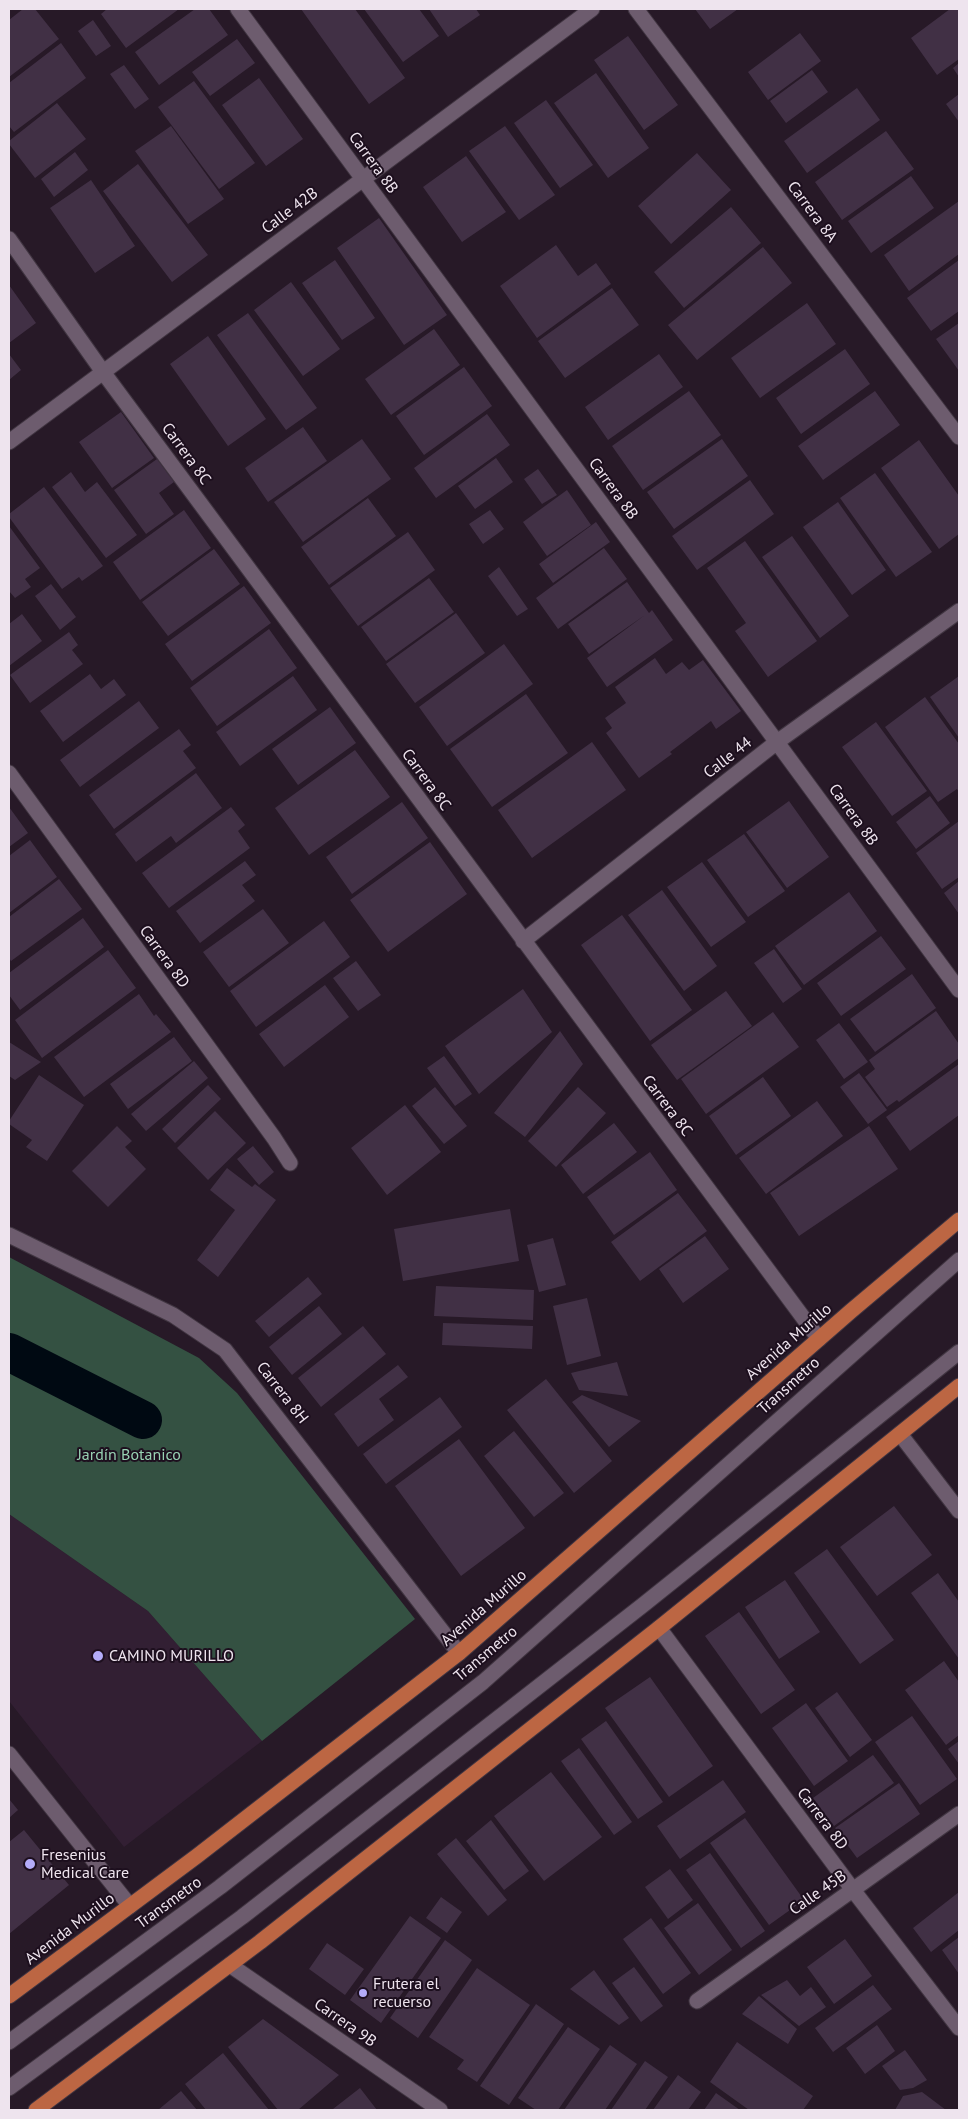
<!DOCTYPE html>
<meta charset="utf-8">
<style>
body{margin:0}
#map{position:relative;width:968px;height:2119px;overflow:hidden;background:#271927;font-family:"PT Sans",sans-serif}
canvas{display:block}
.frame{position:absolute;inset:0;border:10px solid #eee4ee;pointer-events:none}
</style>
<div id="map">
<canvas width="968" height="2119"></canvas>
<div class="frame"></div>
</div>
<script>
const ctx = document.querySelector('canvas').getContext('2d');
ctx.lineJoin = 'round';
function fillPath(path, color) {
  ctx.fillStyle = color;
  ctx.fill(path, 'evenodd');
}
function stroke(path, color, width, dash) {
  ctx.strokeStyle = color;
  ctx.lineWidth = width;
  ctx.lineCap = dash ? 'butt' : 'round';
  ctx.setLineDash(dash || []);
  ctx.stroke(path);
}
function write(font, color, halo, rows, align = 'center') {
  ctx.font = font + ' "PT Sans",sans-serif';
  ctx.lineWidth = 4;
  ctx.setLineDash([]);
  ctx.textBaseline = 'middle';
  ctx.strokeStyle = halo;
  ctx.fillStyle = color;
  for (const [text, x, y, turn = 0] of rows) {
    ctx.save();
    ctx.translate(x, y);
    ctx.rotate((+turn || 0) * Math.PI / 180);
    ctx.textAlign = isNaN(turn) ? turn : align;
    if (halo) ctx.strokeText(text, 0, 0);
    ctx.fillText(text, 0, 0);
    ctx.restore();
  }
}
fillPath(new Path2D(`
 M9 1514 148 1611 262 1741 124 1847 9 1701Z`), '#321f33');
fillPath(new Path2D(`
 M9 1257 199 1358 237 1393 415 1619 262 1741 148 1611 9 1514Z`), '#345142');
stroke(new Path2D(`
 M9 1352 143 1420`), '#000912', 38);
fillPath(new Path2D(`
 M23 9H35L59 39 9 77V20Z
 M107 9H179L126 48 101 14Z
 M195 9H209L228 35 159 85 135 52Z
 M301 9H355L405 78 369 104Z
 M364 9H419L439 36 403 62Z
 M429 9H476L480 15 448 37Z
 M695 9H738L710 29Z
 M950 9H959V59L937 75 911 38Z
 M93 20 111 46 96 56 78 31Z
 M800 33 821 61 768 100 748 72Z
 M628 36 678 105 644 130 594 60Z
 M237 39 255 63 210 96 192 72Z
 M61 43 86 78 14 132 9 126V83Z
 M959 63V77L953 68Z
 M124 65 149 99 135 109 110 74Z
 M812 70 828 92 786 123 770 101Z
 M596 73 649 148 608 178 554 103Z
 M259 78 303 139 266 166 222 105Z
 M194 81 255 163 219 189 158 107Z
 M857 88 880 120 807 173 784 141Z
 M959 94V122L946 104Z
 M546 100 593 165 560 188 514 123Z
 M57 103 86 139 35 178 9 144V141Z
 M171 126 224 199 188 224 135 151Z
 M505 126 555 195 519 220 469 151Z
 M886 131 914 169 842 220 815 182Z
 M75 152 88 170 54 197 41 179Z
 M697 153 731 190 671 244 638 206Z
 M466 156 506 212 462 242 423 187Z
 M138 164 208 255 172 282 103 191Z
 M911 176 934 208 871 253 848 221Z
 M91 180 135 246 95 273 50 208Z
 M959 201V254L909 291 884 255Z
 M731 207 761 243 684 308 654 272Z
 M379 218 447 315 404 345 337 248Z
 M556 245 578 276 596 263 611 284 537 338 500 286Z
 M763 247 792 283 697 360 668 325Z
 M335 260 375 318 342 340 302 283Z
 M959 260V311L931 331 907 298Z
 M291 282 340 349 303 376 254 310Z
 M9 285 36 323 9 343Z
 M612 288 639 325 565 378 538 341Z
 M807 303 836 344 760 398 731 358Z
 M248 313 317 408 286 430 217 335Z
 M959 323V371L936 339Z
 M434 329 460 365 391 415 365 379Z
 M208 336 266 419 228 446 170 364Z
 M845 349 870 384 801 434 776 398Z
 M9 354 21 370 9 380Z
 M659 354 683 387 608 440 585 407Z
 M464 367 492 406 424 455 396 416Z
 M689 391 721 435 643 490 612 446Z
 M875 391 900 425 823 480 798 446Z
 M121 412 154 458 112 488 79 442Z
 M487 414 510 445 436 498 414 468Z
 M303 427 327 461 268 502 245 468Z
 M362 439 391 479 303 542 274 502Z
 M722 439 748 476 674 529 647 492Z
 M919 440 959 496V534L939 549 881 468Z
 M496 458 513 482 475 509 458 486Z
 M157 459 174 482 159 493 174 514 146 534 114 490Z
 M538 469 557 495 542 504 524 479Z
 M71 472 85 492 97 482 137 535 106 558 52 487Z
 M875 473 932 552 896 577 840 498Z
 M750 480 774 514 697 570 672 536Z
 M44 487 103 566 82 581 79 577 62 589 9 517V514Z
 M567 490 591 525 547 556 523 522Z
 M368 498 396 536 329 585 301 547Z
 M838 502 886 570 852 595 803 527Z
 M184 510 211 548 140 600 113 562Z
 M490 510 504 529 483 544 469 524Z
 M596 522 610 542 553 583 539 564Z
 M9 526 40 568 25 579 31 587 15 598 9 591Z
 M408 532 435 570 358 626 330 588Z
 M792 536 849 616 820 638 762 557Z
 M745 541 817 641 768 677 735 631 746 623 707 568Z
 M604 548 627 579 558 629 536 598Z
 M214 549 240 584 168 636 142 602Z
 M499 567 528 609 517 616 488 576Z
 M429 578 454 612 386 661 361 627Z
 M627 582 649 613 652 610 673 640 607 687 587 658 645 615 589 654 568 624Z
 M51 584 76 617 60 630 35 596Z
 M244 586 271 623 192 681 165 644Z
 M456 613 485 653 415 703 386 664Z
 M22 614 42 641 9 666V624Z
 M269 629 297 668 217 726 190 688Z
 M69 632 78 645 72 650 83 664 30 703 10 675Z
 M504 644 533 684 447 746 419 707Z
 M655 658 666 674 682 662 689 670 703 660 741 711 716 729 711 721 670 752 672 754 639 778 606 733 612 728 605 718 626 703 615 687Z
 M90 674 101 689 114 679 126 695 63 742 40 711Z
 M293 676 317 710 240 766 216 732Z
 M959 676V738L930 697Z
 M526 694 568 753 492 807 450 749Z
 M925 697 959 744V792L957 789 938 802 885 727Z
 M139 701 159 728 80 787 60 760Z
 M330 707 356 743 298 785 272 749Z
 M876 722 927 791 892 816 842 747Z
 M179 729 191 745 183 751 196 768 114 829 89 795Z
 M592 742 626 790 532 858 498 810Z
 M355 750 390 797 309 855 275 808Z
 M196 773 222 808 176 843 171 836 136 862 115 834Z
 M930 796 950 823 916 849 896 822Z
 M789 801 829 857 787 888 746 832Z
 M402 802 428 838 352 894 326 857Z
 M9 807 28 833 9 847Z
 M231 807 245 825 238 831 250 848 169 908 142 873Z
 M959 821V877L942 889 916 853Z
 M744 834 785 891 748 917 707 860Z
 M30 840 57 877 9 913V856Z
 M430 842 467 894 388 952 350 900Z
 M245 861 256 875 242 885 255 901 200 943 176 911Z
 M702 862 746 922 711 947 667 887Z
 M59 879 82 909 11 961 9 958V917Z
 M959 881V914L944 893Z
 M662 890 717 966 684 991 628 915Z
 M849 892 877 931 804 985 775 946Z
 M263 909 289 943 229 987 203 952Z
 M622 915 692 1010 650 1041 581 945Z
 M83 918 104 947 20 1010 9 995V973Z
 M324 921 350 957 256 1027 230 991Z
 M881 936 906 969 841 1016 817 983Z
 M774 949 802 989 783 1003 754 963Z
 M108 950 136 988 42 1058 15 1020Z
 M356 961 381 995 358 1011 333 978Z
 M912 974 936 1008 875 1052 850 1019Z
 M325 985 349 1017 284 1067 259 1034Z
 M523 989 552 1032 479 1094 445 1046Z
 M726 991 752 1026 677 1080 651 1045Z
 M139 994 154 1016 156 1014 171 1032 84 1097 54 1057Z
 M936 1011 959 1044V1058L899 1102 897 1100 887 1107 865 1077 875 1069 869 1060Z
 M773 1012 799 1047 706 1114 681 1079Z
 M839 1023 868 1062 844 1079 816 1040Z
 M560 1031 583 1064 525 1137 494 1113Z
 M174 1037 192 1061 128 1109 110 1084Z
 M9 1042 41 1062 15 1080 9 1076Z
 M444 1056 472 1094 455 1106 427 1068Z
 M194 1061 208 1078 146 1131 131 1114Z
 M959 1064V1115L910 1151 886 1117Z
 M859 1073 887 1110 868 1124 840 1087Z
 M39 1075 84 1105 47 1161 26 1147 32 1140 9 1124V1121Z
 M763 1077 791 1116 736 1155 709 1116Z
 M208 1085 221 1099 175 1143 162 1129Z
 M435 1087 467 1126 444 1144 412 1106Z
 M578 1087 606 1113 556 1167 528 1141Z
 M817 1101 843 1136 766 1194 739 1158Z
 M405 1105 441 1152 387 1195 351 1148Z
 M215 1111 246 1143 208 1180 177 1148Z
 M614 1123 637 1152 583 1194 561 1165Z
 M117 1126 132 1141 125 1147 146 1169 108 1207 72 1171Z
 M869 1126 898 1169 799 1236 770 1193Z
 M253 1146 274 1172 259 1185 237 1159Z
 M650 1152 677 1190 614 1235 587 1197Z
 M227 1168 252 1187 255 1184 276 1200 218 1277 197 1260 235 1210 210 1190Z
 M678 1193 707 1231 640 1281 611 1242Z
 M510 1209 519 1261 403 1281 394 1229Z
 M705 1236 729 1269 683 1303 659 1269Z
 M553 1238 566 1285 539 1292 527 1245Z
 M308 1277 322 1294 269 1337 255 1321Z
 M436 1286 534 1290 533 1320 434 1316Z
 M587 1298 601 1356 567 1365 553 1306Z
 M319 1306 342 1334 292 1375 269 1347Z
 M443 1323 533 1326 532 1349 442 1345Z
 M363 1326 386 1354 321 1407 298 1378Z
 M617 1362 628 1396 579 1390 571 1373Z
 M398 1365 408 1377 379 1399 394 1420 358 1447 334 1414Z
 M546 1379 612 1461 574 1493 507 1410Z
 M582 1395 641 1421 609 1447 572 1402Z
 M440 1397 462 1427 386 1484 363 1454Z
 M514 1431 564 1493 534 1517 484 1456Z
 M459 1439 525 1528 461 1576 395 1486Z
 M894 1506 932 1555 877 1596 840 1547Z
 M827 1549 894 1640 860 1664 794 1573Z
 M938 1573 959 1602V1659L911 1593Z
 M785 1580 820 1632 779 1659 745 1607Z
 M739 1612 795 1690 761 1714 705 1636Z
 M944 1661 959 1682V1735L946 1745 905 1690Z
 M650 1677 713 1766 669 1797 605 1708Z
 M837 1692 872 1740 850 1757 815 1708Z
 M806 1703 848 1761 814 1786 772 1728Z
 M912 1716 957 1779 920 1805 875 1742Z
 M606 1721 663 1802 638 1819 581 1739Z
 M959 1741V1764L948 1749Z
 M579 1748 632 1822 614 1835 561 1761Z
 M873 1755 894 1783 834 1826 813 1798Z
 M551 1772 602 1837 544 1881 494 1816Z
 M723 1780 746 1812 680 1859 657 1826Z
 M899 1783 920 1814 857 1858 835 1828Z
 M9 1799 18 1810 9 1818Z
 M745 1818 804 1900 769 1925 710 1843Z
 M491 1820 529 1871 504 1890 466 1841Z
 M24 1830 69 1885 9 1934V1842Z
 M456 1838 507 1900 488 1916 437 1854Z
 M710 1853 765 1931 741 1948 686 1870Z
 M670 1869 693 1900 668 1919 645 1887Z
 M959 1892V1930L931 1952 913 1928Z
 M441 1897 462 1912 447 1933 426 1918Z
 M698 1903 732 1950 699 1975 664 1928Z
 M410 1916 441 1938 381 2023 350 2000Z
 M651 1918 691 1973 663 1994 623 1939Z
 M959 1937V1974L942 1950Z
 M845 1939 872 1976 834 2004 807 1967Z
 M445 1940 472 1960 418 2038 390 2018Z
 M327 1943 364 1969 345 1995 309 1969Z
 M634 1967 663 2006 641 2022 612 1983Z
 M477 1968 530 2005 477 2082 457 2069 464 2060 429 2037Z
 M594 1970 629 2018 619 2025 570 1989Z
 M787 1980 800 1996 811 1987 826 2007 799 2026 761 1995Z
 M873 1985 892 2009 833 2052 815 2028Z
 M759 1996 797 2029 788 2044 742 2014Z
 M536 2004 564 2024 509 2105 480 2086Z
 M263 2019 339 2075 298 2110H278L228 2047Z
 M877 2025 895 2051 865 2074 846 2048Z
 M568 2027 600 2049 558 2110H536L518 2098Z
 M737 2042 813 2096 803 2110H749L710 2082Z
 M610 2045 637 2064 605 2110H564Z
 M905 2050 927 2080 913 2088 900 2090 882 2066Z
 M223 2053 269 2110H206L185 2084Z
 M645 2061 668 2077 645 2110H611Z
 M678 2075 701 2092 688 2110H653Z
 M360 2088 377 2110H334L333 2109Z
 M181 2091 197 2110H158Z
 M922 2092 946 2110H895L903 2096Z
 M716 2093 740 2110H704Z`), '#413045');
const minor = new Path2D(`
 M238 9 959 990
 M636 9 959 437
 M9 239 103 372 819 1339
 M9 442 592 9
 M9 773 274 1138 290 1163
 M523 941 777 742 959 611
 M9 1235 173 1315 225 1350 459 1653
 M900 1434 959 1511
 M659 1628 853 1890 959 2028
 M9 1754 130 1906
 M230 1965 440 2110
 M697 2001 959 1814
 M9 2042 220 1887 483 1682 959 1260
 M9 2088 242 1917 506 1712 643 1605 959 1352`);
const major = new Path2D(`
 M9 1996 197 1856 459 1653 851 1311 959 1220
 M36 2110 260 1942 659 1628 959 1386`);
stroke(minor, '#403541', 17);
stroke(major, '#403541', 17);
stroke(minor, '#6d5c6e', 15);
stroke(major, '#bc6643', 15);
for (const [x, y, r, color] of [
 [98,1656,6,"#b4acf9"],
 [30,1864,6,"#b4acf9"],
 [363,1993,5,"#b4acf9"]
]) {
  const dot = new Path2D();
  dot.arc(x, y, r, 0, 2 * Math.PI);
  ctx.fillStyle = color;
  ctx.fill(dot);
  stroke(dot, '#1d0f1e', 2);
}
write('16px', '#eee4ee', '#1d0f1e', [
 ["Carrera 8B",373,163,54],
 ["Calle 42B",290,211,-37],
 ["Carrera 8A",812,212,53],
 ["Carrera 8C",186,454,54],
 ["Carrera 8B",613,489,54],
 ["Calle 44",728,758,-38],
 ["Carrera 8C",426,780,54],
 ["Carrera 8B",853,815,54],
 ["Carrera 8D",164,957,54],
 ["Carrera 8C",667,1106,53],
 ["Avenida Murillo",789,1342,-41],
 ["Transmetro",789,1386,-42],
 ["Carrera 8H",282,1393,52],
 ["Avenida Murillo",484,1608,-41],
 ["Transmetro",486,1654,-40],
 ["Carrera 8D",822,1819,53],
 ["Calle 45B",818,1893,-35],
 ["Transmetro",169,1903,-36],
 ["Avenida Murillo",70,1929,-37],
 ["Carrera 9B",345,2023,35]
]);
write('16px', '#98d2b3', '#1d0f1e', [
 ["Jardín Botanico",129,1455]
]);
write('16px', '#eee4ee', '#1d0f1e', [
 ["CAMINO MURILLO",109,1656],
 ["Fresenius",41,1855],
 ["Medical Care",41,1873],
 ["Frutera el",373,1984],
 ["recuerso",373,2002]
], 'left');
</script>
